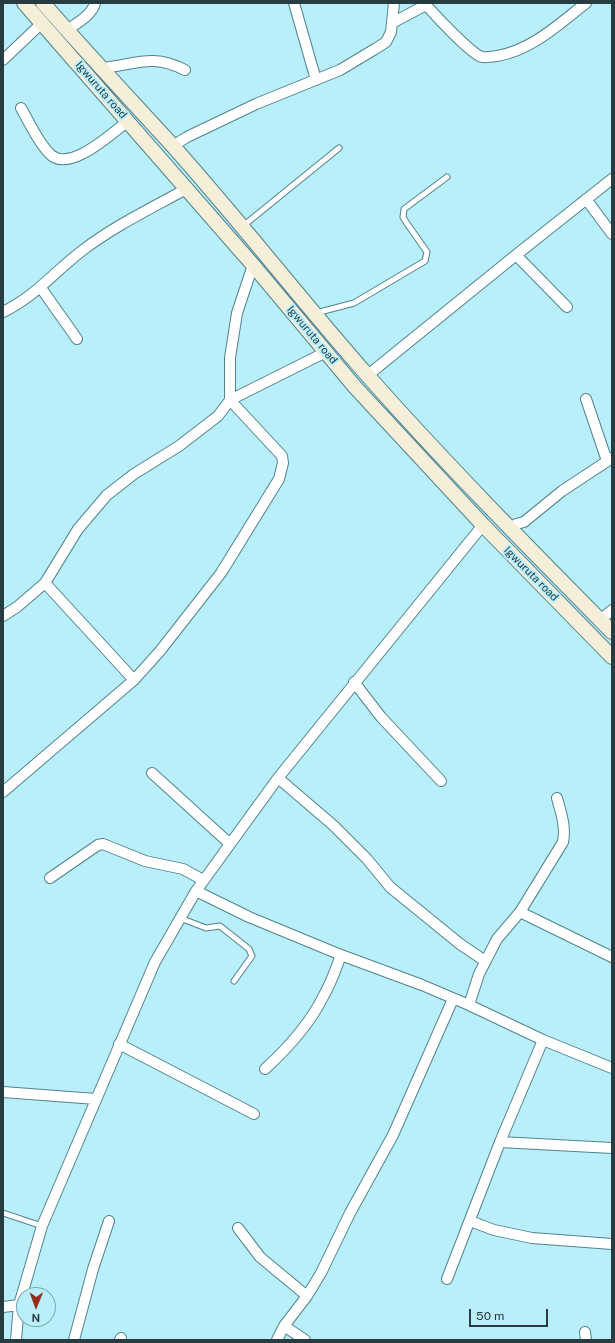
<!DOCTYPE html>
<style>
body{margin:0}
#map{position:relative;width:615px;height:1343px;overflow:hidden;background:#b9effb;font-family:"Public Sans",sans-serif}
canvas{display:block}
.frame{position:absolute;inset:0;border:4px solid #263c41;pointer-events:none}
.north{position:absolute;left:16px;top:1287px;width:40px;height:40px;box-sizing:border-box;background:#b9effb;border:1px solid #7ea7b1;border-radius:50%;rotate:181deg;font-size:11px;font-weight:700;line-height:16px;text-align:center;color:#263c41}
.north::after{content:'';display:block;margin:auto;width:14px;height:18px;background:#972e19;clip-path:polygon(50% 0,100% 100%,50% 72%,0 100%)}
.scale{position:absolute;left:469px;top:1309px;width:79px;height:18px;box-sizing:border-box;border:2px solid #263c41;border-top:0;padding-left:5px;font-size:12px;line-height:14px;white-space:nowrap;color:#263c41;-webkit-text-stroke:3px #b9effb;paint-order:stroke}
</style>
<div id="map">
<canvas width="615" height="1343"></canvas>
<div class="frame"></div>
<div class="north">N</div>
<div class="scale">50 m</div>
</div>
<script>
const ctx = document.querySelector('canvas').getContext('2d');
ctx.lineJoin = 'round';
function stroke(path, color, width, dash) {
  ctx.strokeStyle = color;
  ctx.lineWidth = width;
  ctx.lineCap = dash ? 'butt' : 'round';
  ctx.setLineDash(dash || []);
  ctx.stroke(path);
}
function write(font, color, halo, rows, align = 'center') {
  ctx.font = font + ' "Public Sans",sans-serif';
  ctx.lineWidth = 4;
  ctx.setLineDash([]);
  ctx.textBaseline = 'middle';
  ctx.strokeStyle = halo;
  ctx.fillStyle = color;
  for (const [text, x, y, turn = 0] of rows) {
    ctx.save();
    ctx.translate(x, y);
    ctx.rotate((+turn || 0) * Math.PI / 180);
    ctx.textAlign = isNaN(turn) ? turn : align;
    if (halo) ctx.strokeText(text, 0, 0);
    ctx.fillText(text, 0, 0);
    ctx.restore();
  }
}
const service = new Path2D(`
 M243 226 339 148
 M316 313 354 303 425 261 427 252 406 222 403 217 404 209 447 177
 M180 918 206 928 220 926 249 949 252 956 234 981
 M3 1213 42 1226`);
const minor = new Path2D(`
 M294 3 316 80
 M392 23 426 5C435 15 471 54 482 57 486 58 493 56 497 56 532 50 559 24 586 3
 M67 30C77 23 92 15 95 3
 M3 60 43 22
 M99 68C134 66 150 52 185 70
 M21 108C29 122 38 142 49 153 68 175 112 133 128 121
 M173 146 187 137 256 104 340 70 375 49 386 42 391 32 394 3
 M586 199 612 234
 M516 255 567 307
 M41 288 77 339
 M3 312C36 296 55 271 83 250 114 226 152 208 186 189
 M368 375 516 255 612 179
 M586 399 607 461
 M510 529 516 524 524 522 562 491 612 458
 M45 583 134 680
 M3 616 17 607 45 583 78 529 107 495 134 474 179 446 218 416 230 400V358L237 313 253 265
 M600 620 612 610
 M354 682 381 717 441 781
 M152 773 229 843
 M278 778 333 825 367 859 390 887 460 944 485 961
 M3 792 134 680 160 651 221 573 279 479 283 463 282 456 230 400 326 352
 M50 878 98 845 103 844 145 861 183 869 203 880
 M196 891 249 917 341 955 422 985 469 1005 543 1040 612 1068
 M520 912 612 957
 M469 1005 479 974 497 939 520 912 563 842C566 826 561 813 557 798
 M119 1044 254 1114
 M265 1069C288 1048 310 1024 324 995 331 983 336 969 341 955
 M3 1092 96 1099
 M500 1142 612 1148
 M470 1221 494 1230 532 1238 612 1244
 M238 1228 260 1257 307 1296
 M447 1279 500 1142 543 1040
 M3 1307 19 1305
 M284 1326 305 1340
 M585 1332 586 1340
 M16 1340 19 1305 42 1226 155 962 196 891 278 778 483 525
 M74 1340 93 1269 109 1221
 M120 1340 121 1338
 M277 1340 284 1326 307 1296 321 1273 350 1213 393 1135 453 999`);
const secondary = new Path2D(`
 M24 3 253 265 355 387 483 525 612 657
 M43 3C85 51 129 98 172 145 239 220 301 300 368 376 446 464 529 548 612 632`);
stroke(service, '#50838e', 7);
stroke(minor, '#50838e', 12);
stroke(secondary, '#50838e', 16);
stroke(service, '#fff', 5);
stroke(minor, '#fff', 10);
stroke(secondary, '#f5eed9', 14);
write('11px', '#263c41', '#b9effb', [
 ["Igwuruta road",101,90,49],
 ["Igwuruta road",312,335,50],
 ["Igwuruta road",531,574,45]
]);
</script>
